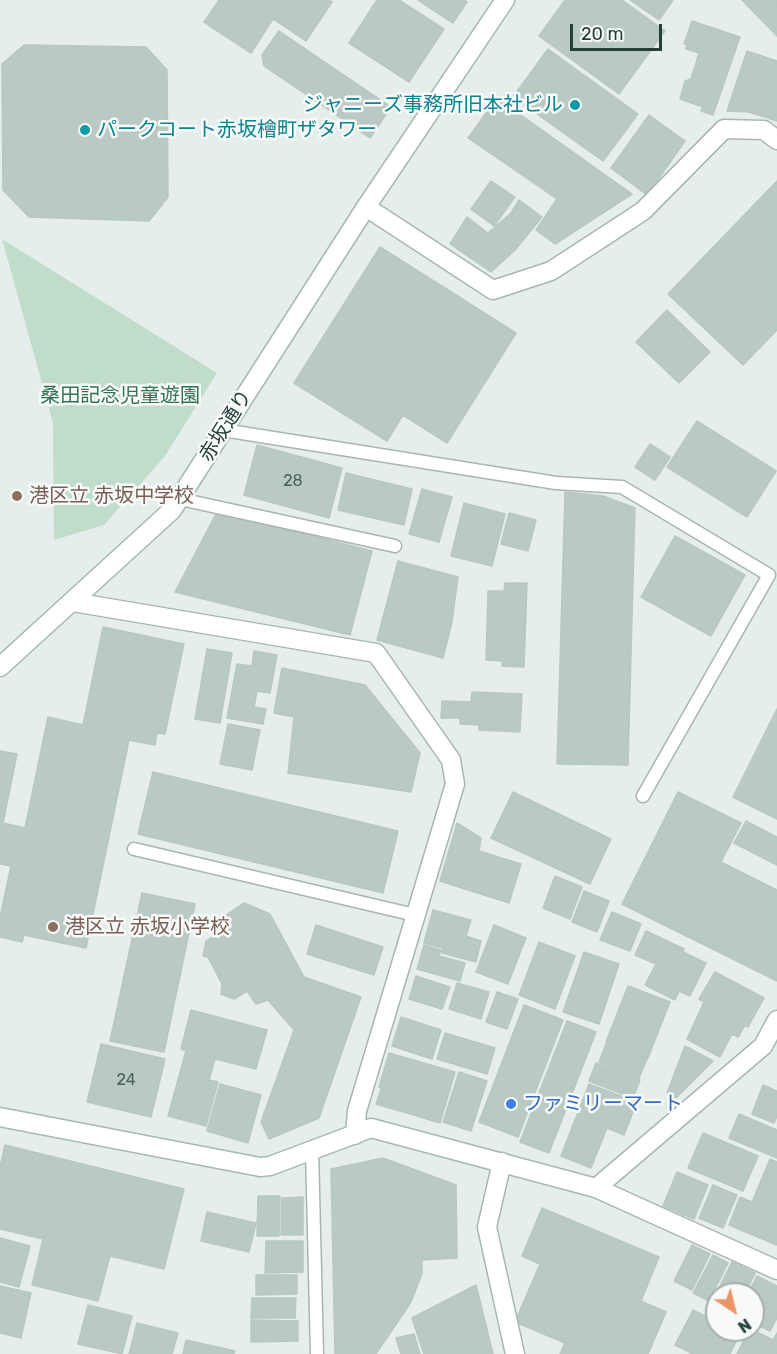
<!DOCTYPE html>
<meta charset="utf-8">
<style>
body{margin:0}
#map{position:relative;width:777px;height:1354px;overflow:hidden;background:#e6eeeb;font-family:Rubik,sans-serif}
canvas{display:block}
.north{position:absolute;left:705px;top:1282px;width:60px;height:60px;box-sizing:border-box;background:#f7faf9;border:2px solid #a3afad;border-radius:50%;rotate:145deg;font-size:16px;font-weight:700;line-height:24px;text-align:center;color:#253f3b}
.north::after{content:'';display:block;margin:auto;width:21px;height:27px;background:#ea9467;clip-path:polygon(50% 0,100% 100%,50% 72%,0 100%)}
.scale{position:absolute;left:570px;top:24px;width:92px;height:27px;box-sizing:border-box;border:3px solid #253f3b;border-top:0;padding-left:8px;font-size:18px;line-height:21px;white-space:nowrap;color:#253f3b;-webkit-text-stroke:4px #f7faf9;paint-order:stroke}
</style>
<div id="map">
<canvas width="777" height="1354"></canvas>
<div class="north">N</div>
<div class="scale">20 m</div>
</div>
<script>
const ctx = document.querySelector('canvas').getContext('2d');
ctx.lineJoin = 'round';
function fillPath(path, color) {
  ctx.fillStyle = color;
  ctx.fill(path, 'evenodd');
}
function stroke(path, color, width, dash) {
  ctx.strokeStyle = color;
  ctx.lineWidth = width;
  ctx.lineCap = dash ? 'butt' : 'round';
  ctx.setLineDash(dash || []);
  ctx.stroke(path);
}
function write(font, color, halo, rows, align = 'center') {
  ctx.font = font + ' Rubik,"Noto Sans JP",sans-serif';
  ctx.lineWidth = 5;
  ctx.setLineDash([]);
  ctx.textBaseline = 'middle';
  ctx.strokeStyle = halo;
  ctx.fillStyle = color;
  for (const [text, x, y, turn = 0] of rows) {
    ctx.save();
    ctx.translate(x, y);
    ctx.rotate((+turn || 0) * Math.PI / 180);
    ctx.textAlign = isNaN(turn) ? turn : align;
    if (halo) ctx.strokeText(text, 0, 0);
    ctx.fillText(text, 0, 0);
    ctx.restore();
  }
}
fillPath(new Path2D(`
 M2 239 217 373 165 456 104 525 54 540 53 423Z`), '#c0ddcb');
const building = new Path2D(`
 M219 0H328L332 2 306 41 273 19 251 53 204 22Z
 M377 0H399L444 29 409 82 349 43Z
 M418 0H464L467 2 453 23Z
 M565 0H622L665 31 619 94 539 36Z
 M630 0H673L659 20Z
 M742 0H777V36Z
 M692 21 740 37 713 115 701 111 703 107 680 99 685 81 691 79 699 53 686 49 687 44H684Z
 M279 31 391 107 370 138 264 66 262 55Z
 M24 45 146 47 167 70 168 197 149 221 29 217 3 190 2 64Z
 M548 49 638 114 603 161 513 97Z
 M747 51 777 61V121L749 112 727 111Z
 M497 98 632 194 555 244 536 230 557 199 468 138Z
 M649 115 685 141 647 195 611 168Z
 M491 181 515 197 494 226 471 209Z
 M777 181V330L743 365 668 294Z
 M519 200 542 217 515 250 491 272 450 244 467 217 488 233 511 213Z
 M380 247 516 333 447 443 403 415 387 441 294 383Z
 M667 310 710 352 679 383 636 342Z
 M697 421 776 471 747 517 667 467Z
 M650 444 670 457 655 480 635 467Z
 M257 445 342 468 329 518 244 495Z
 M346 473 412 489 404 525 338 510Z
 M422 489 452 497 439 542 409 534Z
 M565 492 603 496 635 508 628 765 557 764Z
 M464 503 505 514 492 566 451 556Z
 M217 512 372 551 350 635 175 592Z
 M509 513 536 520 528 551 501 544Z
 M675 536 745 575 711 636 641 597Z
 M398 561 458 577 452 622 443 658 377 640Z
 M505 583H527L524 667 502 666V661L486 660 488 591H504Z
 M103 627 184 644 165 734 157 733 155 745 129 740 86 948 24 935 22 942 0 937V917L11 866 0 864V751L17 754 3 823 25 828 48 717 83 725Z
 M207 649 232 653 220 723 195 719Z
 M254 651 277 655 270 693 257 691 254 707 266 709 263 724 227 718 237 664 252 666Z
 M282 668 365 685 420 753 411 792 288 773 294 717 274 713Z
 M472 692 522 694 520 732 479 730V725L460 724V718H441L442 701 471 702Z
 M777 709V819L733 797Z
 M228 724 260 730 252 770 220 764Z
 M153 772 398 831 383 893 138 834Z
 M513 792 611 839 590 884 491 838Z
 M678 792 741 823 721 862 777 890V981L622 904Z
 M746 821 777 837V865L734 843Z
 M457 823 481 838 479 851 521 864 509 903 440 881Z
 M555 876 582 887 570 919 543 908Z
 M584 891 609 901 597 932 572 922Z
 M142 893 195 904 164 1052 110 1041Z
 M244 903 270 914 304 977 361 997 319 1118 269 1139 261 1122 294 1030 268 1000 256 1004 247 991 234 999 221 994 222 984 208 957 203 956 206 941 220 933 214 923Z
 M433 910 471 920 466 936 481 941 476 962 442 953 443 948 424 943Z
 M612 912 641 924 630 951 600 940Z
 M316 925 383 947 374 975 307 954Z
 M494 925 526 938 508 984 476 972Z
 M646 931 684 949 683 952 706 963 690 996 679 991 675 1000 645 985 656 964 635 955Z
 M539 942 575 956 555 1009 519 995Z
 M424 945 441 950 439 956 465 963 460 981 417 969Z
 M584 952 619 964 599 1024 563 1012Z
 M715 972 764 998 748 1027 745 1025 738 1037 732 1034 720 1057 687 1039 704 1002 699 999Z
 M416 976 450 987 442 1009 409 999Z
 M457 983 489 992 481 1019 449 1009Z
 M628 986 670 1002 648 1058 606 1042Z
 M497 992 518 999 507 1029 486 1022Z
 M524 1005 563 1020 518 1137 479 1122Z
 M191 1010 267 1030 256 1069 215 1059 209 1080 218 1082 206 1126 168 1116 186 1051 181 1049Z
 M401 1017 441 1030 432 1059 392 1046Z
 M567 1021 596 1032 549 1153 520 1142Z
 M445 1033 495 1048 487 1074 437 1059Z
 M101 1044 165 1059 151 1117 87 1102Z
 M606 1044 647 1059 639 1078 599 1062Z
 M685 1046 713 1061 676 1098 667 1093Z
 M389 1053 455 1072 440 1123 404 1112 409 1096 379 1087Z
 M596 1063 640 1080 633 1098 589 1081Z
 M459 1072 487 1081 471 1131 443 1122Z
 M220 1084 261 1095 248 1143 207 1131Z
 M589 1084 637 1102 624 1135 607 1128 591 1168 561 1156Z
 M763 1085 777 1091V1116L774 1123 752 1114Z
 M381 1089 408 1097 403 1112 376 1104Z
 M739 1114 777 1130V1158L729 1138Z
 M703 1133 758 1156 743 1191 688 1168Z
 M5 1145 184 1189 164 1269 110 1256 98 1301 32 1285 43 1239 0 1229V1167Z
 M383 1158 456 1185 457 1258 422 1260V1274L411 1302 376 1354H335L331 1169Z
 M770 1159 777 1162V1245L729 1225 740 1197 752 1202Z
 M677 1172 708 1185 694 1219 663 1206Z
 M713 1185 737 1195 723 1228 699 1218Z
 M258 1196H280L279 1236H257Z
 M303 1197V1235H281L282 1198Z
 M542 1208 659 1257 641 1301 666 1312 648 1354H560L565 1343 515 1322 540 1264 522 1256Z
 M207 1212 256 1223 249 1252 201 1241Z
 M0 1238 30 1246 19 1287 0 1282Z
 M266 1241H303V1272L265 1273Z
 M692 1245 710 1254 692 1290 674 1281Z
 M713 1255 728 1263 709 1301 693 1293Z
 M732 1262 755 1273 745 1294H717V1304L712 1302Z
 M256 1275H297V1294L256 1295Z
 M757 1276 777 1286V1318L770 1331 753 1323V1294H748Z
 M476 1285 493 1354H424L412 1318Z
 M0 1286 31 1293 21 1338 0 1333Z
 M252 1298H296L295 1318H251Z
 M88 1305 132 1316 122 1354 78 1344Z
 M693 1310 717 1322V1330H733L740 1333 730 1354H693L675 1345Z
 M251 1320 298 1321V1341L251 1342Z
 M137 1323 178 1333 172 1354H129Z
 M749 1330H753L773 1340 777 1333V1354H737Z
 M414 1334 420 1354H401L396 1338Z
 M186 1340 235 1351 234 1354H183Z`);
fillPath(building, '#bbc9c4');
stroke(building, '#b8c7c3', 1.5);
const lane = new Path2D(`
 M223 430 556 483 622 487 769 575 643 796
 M180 499 395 546
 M134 849 415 915
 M312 1150 317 1354`);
const street = new Path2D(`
 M366 207 493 290 551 271 643 211 724 129 764 130 777 140
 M73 602 376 653 451 760 455 784 357 1111 355 1135
 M777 1020 763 1046 596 1188 777 1270
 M502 1162 487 1227 515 1354`);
const secondary = new Path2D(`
 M0 667 172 510 366 207 505 0
 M0 1117 260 1167 270 1166 371 1128 596 1188`);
stroke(lane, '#a8b6b3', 15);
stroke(street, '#a8b6b3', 21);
stroke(secondary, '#a5b9b4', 21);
stroke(lane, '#fff', 12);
stroke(street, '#fff', 18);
stroke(secondary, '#fff', 18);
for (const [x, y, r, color] of [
 [575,105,6,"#0f9aa8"],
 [85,130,6,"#0f9aa8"],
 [17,496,6,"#8d6e63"],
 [53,927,6,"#8d6e63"],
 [511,1104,6,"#3f7fe0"]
]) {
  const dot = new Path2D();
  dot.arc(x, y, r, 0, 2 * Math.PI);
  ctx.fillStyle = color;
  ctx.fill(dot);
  stroke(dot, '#f7faf9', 2);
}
write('16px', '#4a625d', null, [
 ["28",293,481],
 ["24",126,1080]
]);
write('20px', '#0d838f', '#f7faf9', [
 ["ジャニーズ事務所旧本社ビル",563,105],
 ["パークコート赤坂檜町ザタワー",97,130,"left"]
], 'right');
write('20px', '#327452', '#f7faf9', [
 ["桑田記念児童遊園",120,396]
]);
write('20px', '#253f3b', '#f7faf9', [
 ["赤坂通り",226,426,-58]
]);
write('20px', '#785e54', '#f7faf9', [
 ["港区立 赤坂中学校",29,496],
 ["港区立 赤坂小学校",65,927]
], 'left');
write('20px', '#366cbe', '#f7faf9', [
 ["ファミリーマート",523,1104]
], 'left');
</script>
